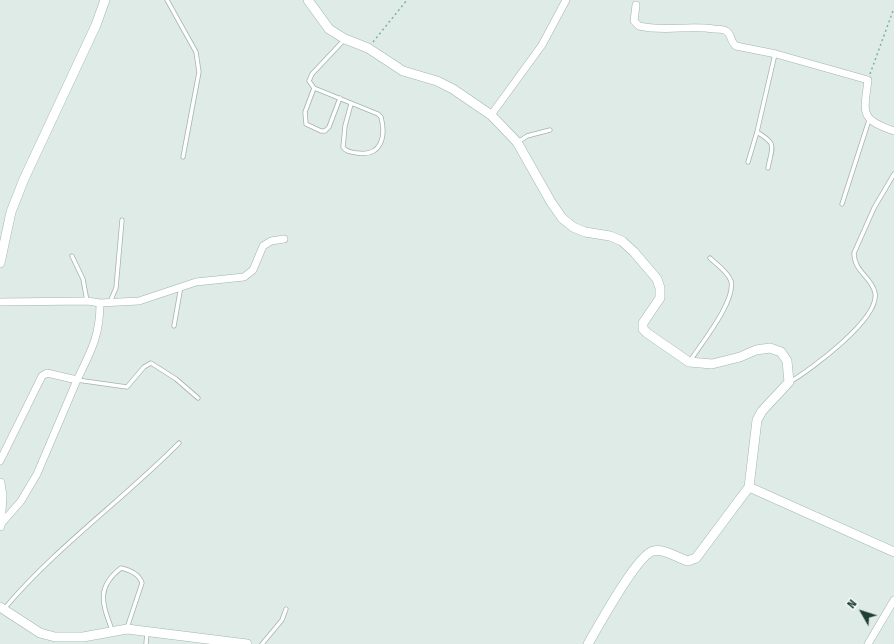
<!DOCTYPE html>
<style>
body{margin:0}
#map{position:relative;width:894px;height:644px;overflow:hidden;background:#dfebe6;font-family:"Fira Sans",sans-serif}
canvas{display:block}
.north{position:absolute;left:842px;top:592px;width:40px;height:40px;-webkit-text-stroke:3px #eff8f4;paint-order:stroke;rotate:309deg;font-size:11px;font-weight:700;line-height:16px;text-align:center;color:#1f3c35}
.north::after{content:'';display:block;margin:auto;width:14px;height:18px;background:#1f3c35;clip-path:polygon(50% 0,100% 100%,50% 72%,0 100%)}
</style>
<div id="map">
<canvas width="894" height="644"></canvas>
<div class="north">N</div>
</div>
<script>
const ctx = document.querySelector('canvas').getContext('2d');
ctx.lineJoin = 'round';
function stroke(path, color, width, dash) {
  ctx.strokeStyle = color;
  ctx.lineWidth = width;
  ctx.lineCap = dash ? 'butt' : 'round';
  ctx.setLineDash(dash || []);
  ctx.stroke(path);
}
const lane = new Path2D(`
 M167 0 196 52 199 72 183 157
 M345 39 312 74 309 81 314 88 378 114 381 117C386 136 382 157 357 153 351 152 346 152 343 147L345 126 351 104
 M314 88 305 112 306 124 321 131H325L329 127 340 98
 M757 132C778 145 772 146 768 168
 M518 142 527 136 550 130
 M748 162 757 132 775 54
 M842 204 869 120
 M72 256 83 279 87 301
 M110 302 116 288 122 220
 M174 326 181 286
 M690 361C701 344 736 301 731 281 728 272 716 264 710 258
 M77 380 127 387 144 367 151 363 176 379 198 398
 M790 382C810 370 880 319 875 293 872 277 854 272 854 253L874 208 894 174
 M4 609C56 547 123 500 179 443
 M112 630C103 605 95 588 121 568 130 570 139 574 142 583L127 628
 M146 644 147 633
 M262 644 282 620 286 609`);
const street = new Path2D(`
 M636 5 634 21 639 26C663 32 689 25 714 29 717 29 723 29 726 31 732 34 730 42 736 46L776 54 868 80C864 113 859 119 894 131
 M491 115 542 45 566 0
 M0 302 87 301 100 303C100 336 91 351 77 380L47 373 42 376 0 461
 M100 303 139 301 196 282 244 277 253 270 263 246 271 241 284 239
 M1 524 21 501 37 474 77 380
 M868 644 894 600`);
const secondary = new Path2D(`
 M308 0 329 29 345 39 368 48 403 71 437 81 453 89 491 115 517 142 551 202 562 218 573 227 585 232 610 236 622 241 634 252 657 279 660 288V298L643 323V329L647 333 689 362 712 364 740 357 756 350 770 348 781 352 787 361 789 382 762 411 757 420 749 487 894 552
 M0 263 11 212 24 179 96 25 105 0
 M0 483 2 496 0 526
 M0 607 40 633 55 637H83L127 629 247 644
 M588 644C598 627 637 555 653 551 664 548 677 558 688 561L696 558 749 487`);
stroke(lane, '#a2b3ad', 5);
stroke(street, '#a2b3ad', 8);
stroke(secondary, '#9db8af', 10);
stroke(new Path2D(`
 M373 42 407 0
 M870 74 894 8`), '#7cb1a2', 1.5, [2, 3]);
stroke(lane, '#fff', 3.5);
stroke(street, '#fff', 7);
stroke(secondary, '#fff', 9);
</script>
